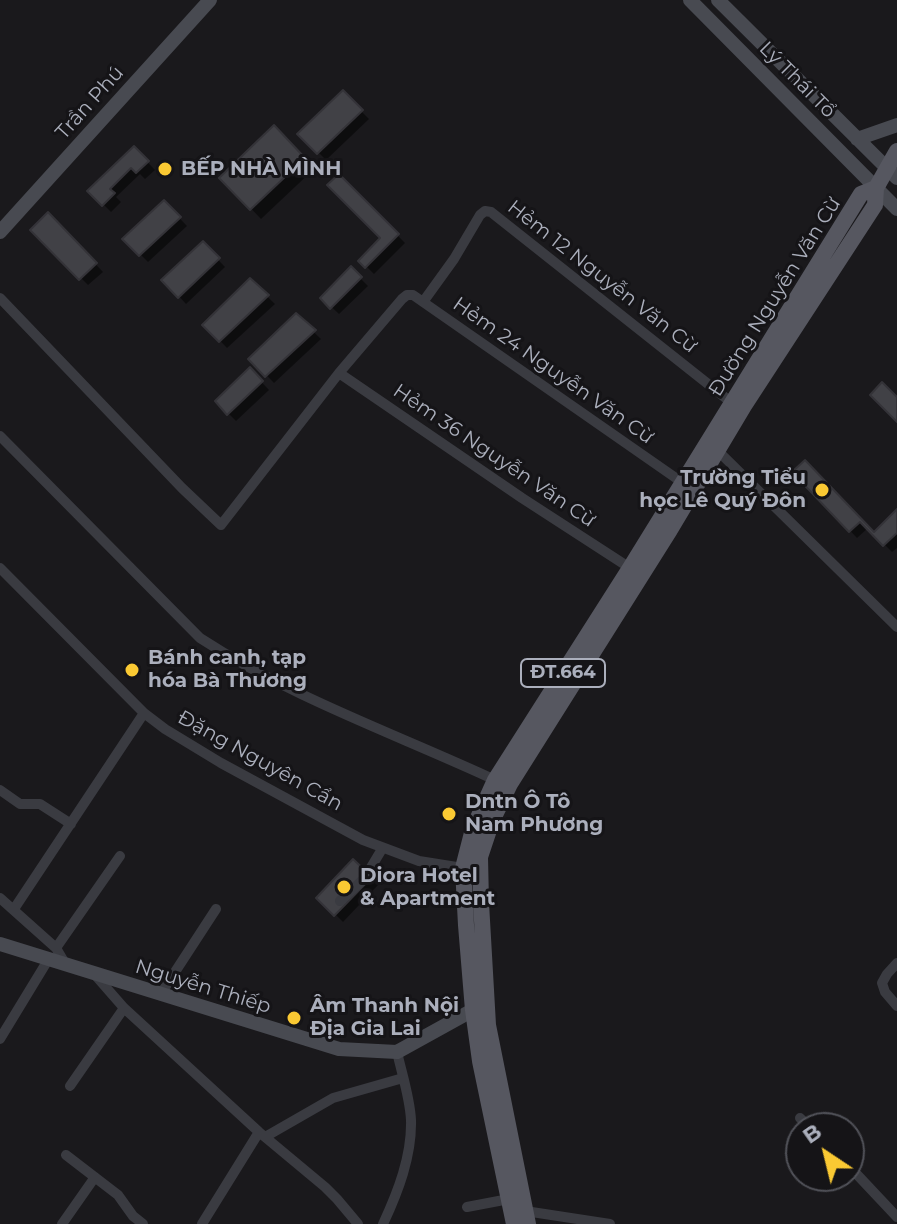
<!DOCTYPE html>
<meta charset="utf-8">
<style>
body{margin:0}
#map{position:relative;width:897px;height:1224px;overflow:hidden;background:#1a191c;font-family:Montserrat,sans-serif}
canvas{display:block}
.north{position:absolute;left:785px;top:1112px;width:80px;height:80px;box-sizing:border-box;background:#151417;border:2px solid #515259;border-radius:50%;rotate:325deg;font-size:22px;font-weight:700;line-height:32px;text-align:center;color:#abafbc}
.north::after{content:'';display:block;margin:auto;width:28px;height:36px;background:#fac933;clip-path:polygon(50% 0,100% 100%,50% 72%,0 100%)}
</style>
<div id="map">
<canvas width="897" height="1224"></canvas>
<div class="north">B</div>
</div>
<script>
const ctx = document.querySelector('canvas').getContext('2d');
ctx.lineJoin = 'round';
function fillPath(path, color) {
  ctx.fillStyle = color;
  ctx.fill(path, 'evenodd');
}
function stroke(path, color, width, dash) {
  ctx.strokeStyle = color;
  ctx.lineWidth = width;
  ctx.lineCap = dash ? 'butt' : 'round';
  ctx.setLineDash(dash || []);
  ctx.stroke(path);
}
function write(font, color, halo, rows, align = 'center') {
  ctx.font = font + ' Montserrat,sans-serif';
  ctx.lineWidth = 6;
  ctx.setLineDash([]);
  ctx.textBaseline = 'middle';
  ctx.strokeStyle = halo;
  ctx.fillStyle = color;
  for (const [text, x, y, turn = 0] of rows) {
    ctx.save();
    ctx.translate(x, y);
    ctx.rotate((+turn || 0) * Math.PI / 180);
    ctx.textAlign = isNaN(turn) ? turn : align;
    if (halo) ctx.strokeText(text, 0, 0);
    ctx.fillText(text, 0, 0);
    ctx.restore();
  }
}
fillPath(new Path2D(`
 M343 93 369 119 326 160 300 134Z
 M274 128 314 169 261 219 222 178Z
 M134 148 155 170 145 179 140 174 116 197 121 202 111 212 90 191Z
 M339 176 405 243 374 274 361 261 383 238Z
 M164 202 187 226 148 262 125 239Z
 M48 214 103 272 88 285 33 230Z
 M203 244 225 267 186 304 164 280Z
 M351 269 368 286 339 314 322 298Z
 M250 280 275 304 227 348 205 325Z
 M296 315 321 339 274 383 251 359Z
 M250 370 269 390 236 421 217 402Z
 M805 463 874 534 897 511V548L892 552 868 528 857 538 795 472Z
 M354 862 378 885 343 922 319 898Z`), '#0007');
const building = new Path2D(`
 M343 90 363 110 317 154 297 134Z
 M274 125 305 158 250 210 219 178Z
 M134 146 149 161 136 173 131 168 110 189 115 193 102 206 87 191Z
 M339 174 399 234 365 268 358 261 380 238 327 185Z
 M164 200 181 217 139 256 122 239Z
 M48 212 97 263 79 280 30 230Z
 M203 241 220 258 178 298 161 280Z
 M351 266 362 277 330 309 320 298Z
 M250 278 269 295 219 342 202 325Z
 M296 313 316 330 265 377 248 359Z
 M250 367 263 381 227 415 215 401Z
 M882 382 897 397V422L870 395Z
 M805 460 874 532 897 509V533L883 546 860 522 849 532 792 472Z
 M353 859 372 877 334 916 316 898Z`);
fillPath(building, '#414146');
stroke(building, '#343338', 2);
stroke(new Path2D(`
 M0 298 182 488 221 525 339 373 402 299 407 295H413L683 483
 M423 302 454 259 480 215 485 211 491 212 732 403
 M339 373 522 498 630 568
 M0 436 200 638C292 698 396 734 495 780
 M717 450 897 627
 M0 568 144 713 165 729 221 763 363 840 419 861 463 868
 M0 790 20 804H40L71 824
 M0 898 56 948 66 965
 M340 901 364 879 382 849
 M14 909 144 713
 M56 948 120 856
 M897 963 887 974 882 983 885 992 897 1006
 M96 976 124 1008 259 1132 325 1187 337 1199 358 1224
 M160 995 216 909
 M0 1039 48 960
 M70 1086 124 1008
 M800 1118 810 1128
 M265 1137 333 1098 403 1078
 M66 1155 118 1195 133 1216 143 1224
 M849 1166 897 1217
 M467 1207 509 1199
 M525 1211 610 1224
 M62 1224 95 1177
 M202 1224 259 1132
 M383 1224C398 1192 412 1156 411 1120 410 1098 402 1074 397 1052`), '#3a3b41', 10);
stroke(new Path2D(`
 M690 0 897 209
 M718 0 897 178
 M857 139 897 125
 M0 232 210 0
 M0 944 339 1049 397 1052 473 1010`), '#484a51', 14);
stroke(new Path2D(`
 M514 1224 480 1061 473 1010 466 925 463 868 473 829 495 780 630 568 861 194 876 188
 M528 1224 488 1025 481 903 480 857 492 821 510 784 670 530 744 406 875 205 876 188 897 151`), '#565760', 16);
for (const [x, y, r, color] of [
 [165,169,8,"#fac933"],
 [822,490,8,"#fac933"],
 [132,670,8,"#fac933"],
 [449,814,8,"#fac933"],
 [344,887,8,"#fac933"],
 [294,1018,8,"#fac933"]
]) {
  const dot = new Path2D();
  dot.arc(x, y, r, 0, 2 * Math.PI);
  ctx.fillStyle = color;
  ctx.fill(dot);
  stroke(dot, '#151417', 3);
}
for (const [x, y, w] of [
 [563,673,84]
]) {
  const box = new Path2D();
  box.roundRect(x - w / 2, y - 14, w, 28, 6);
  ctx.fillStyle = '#151417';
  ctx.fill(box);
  stroke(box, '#abafbc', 2);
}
write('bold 18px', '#abafbc', null, [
 ["ĐT.664",563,673]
]);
write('20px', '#abafbc', '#151417', [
 ["Lý Thái Tổ",797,80,45],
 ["Trần Phú",90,103,-48],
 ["Hẻm 12 Nguyễn Văn Cừ",602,277,38],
 ["Đường Nguyễn Văn Cừ",775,297,-58],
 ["Hẻm 24 Nguyễn Văn Cừ",553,371,35],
 ["Hẻm 36 Nguyễn Văn Cừ",494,456,34],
 ["Đặng Nguyên Cẩn",260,761,29],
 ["Nguyễn Thiếp",203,987,17]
]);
write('bold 20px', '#abafbc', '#151417', [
 ["BẾP NHÀ MÌNH",181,169],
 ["Trường Tiểu",806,478,"right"],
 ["học Lê Quý Đôn",806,501,"right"],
 ["Bánh canh, tạp",148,658],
 ["hóa Bà Thương",148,681],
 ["Dntn Ô Tô",465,802],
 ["Nam Phương",465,825],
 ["Diora Hotel",360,876],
 ["& Apartment",360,899],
 ["Âm Thanh Nội",310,1006],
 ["Địa Gia Lai",310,1029]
], 'left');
</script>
